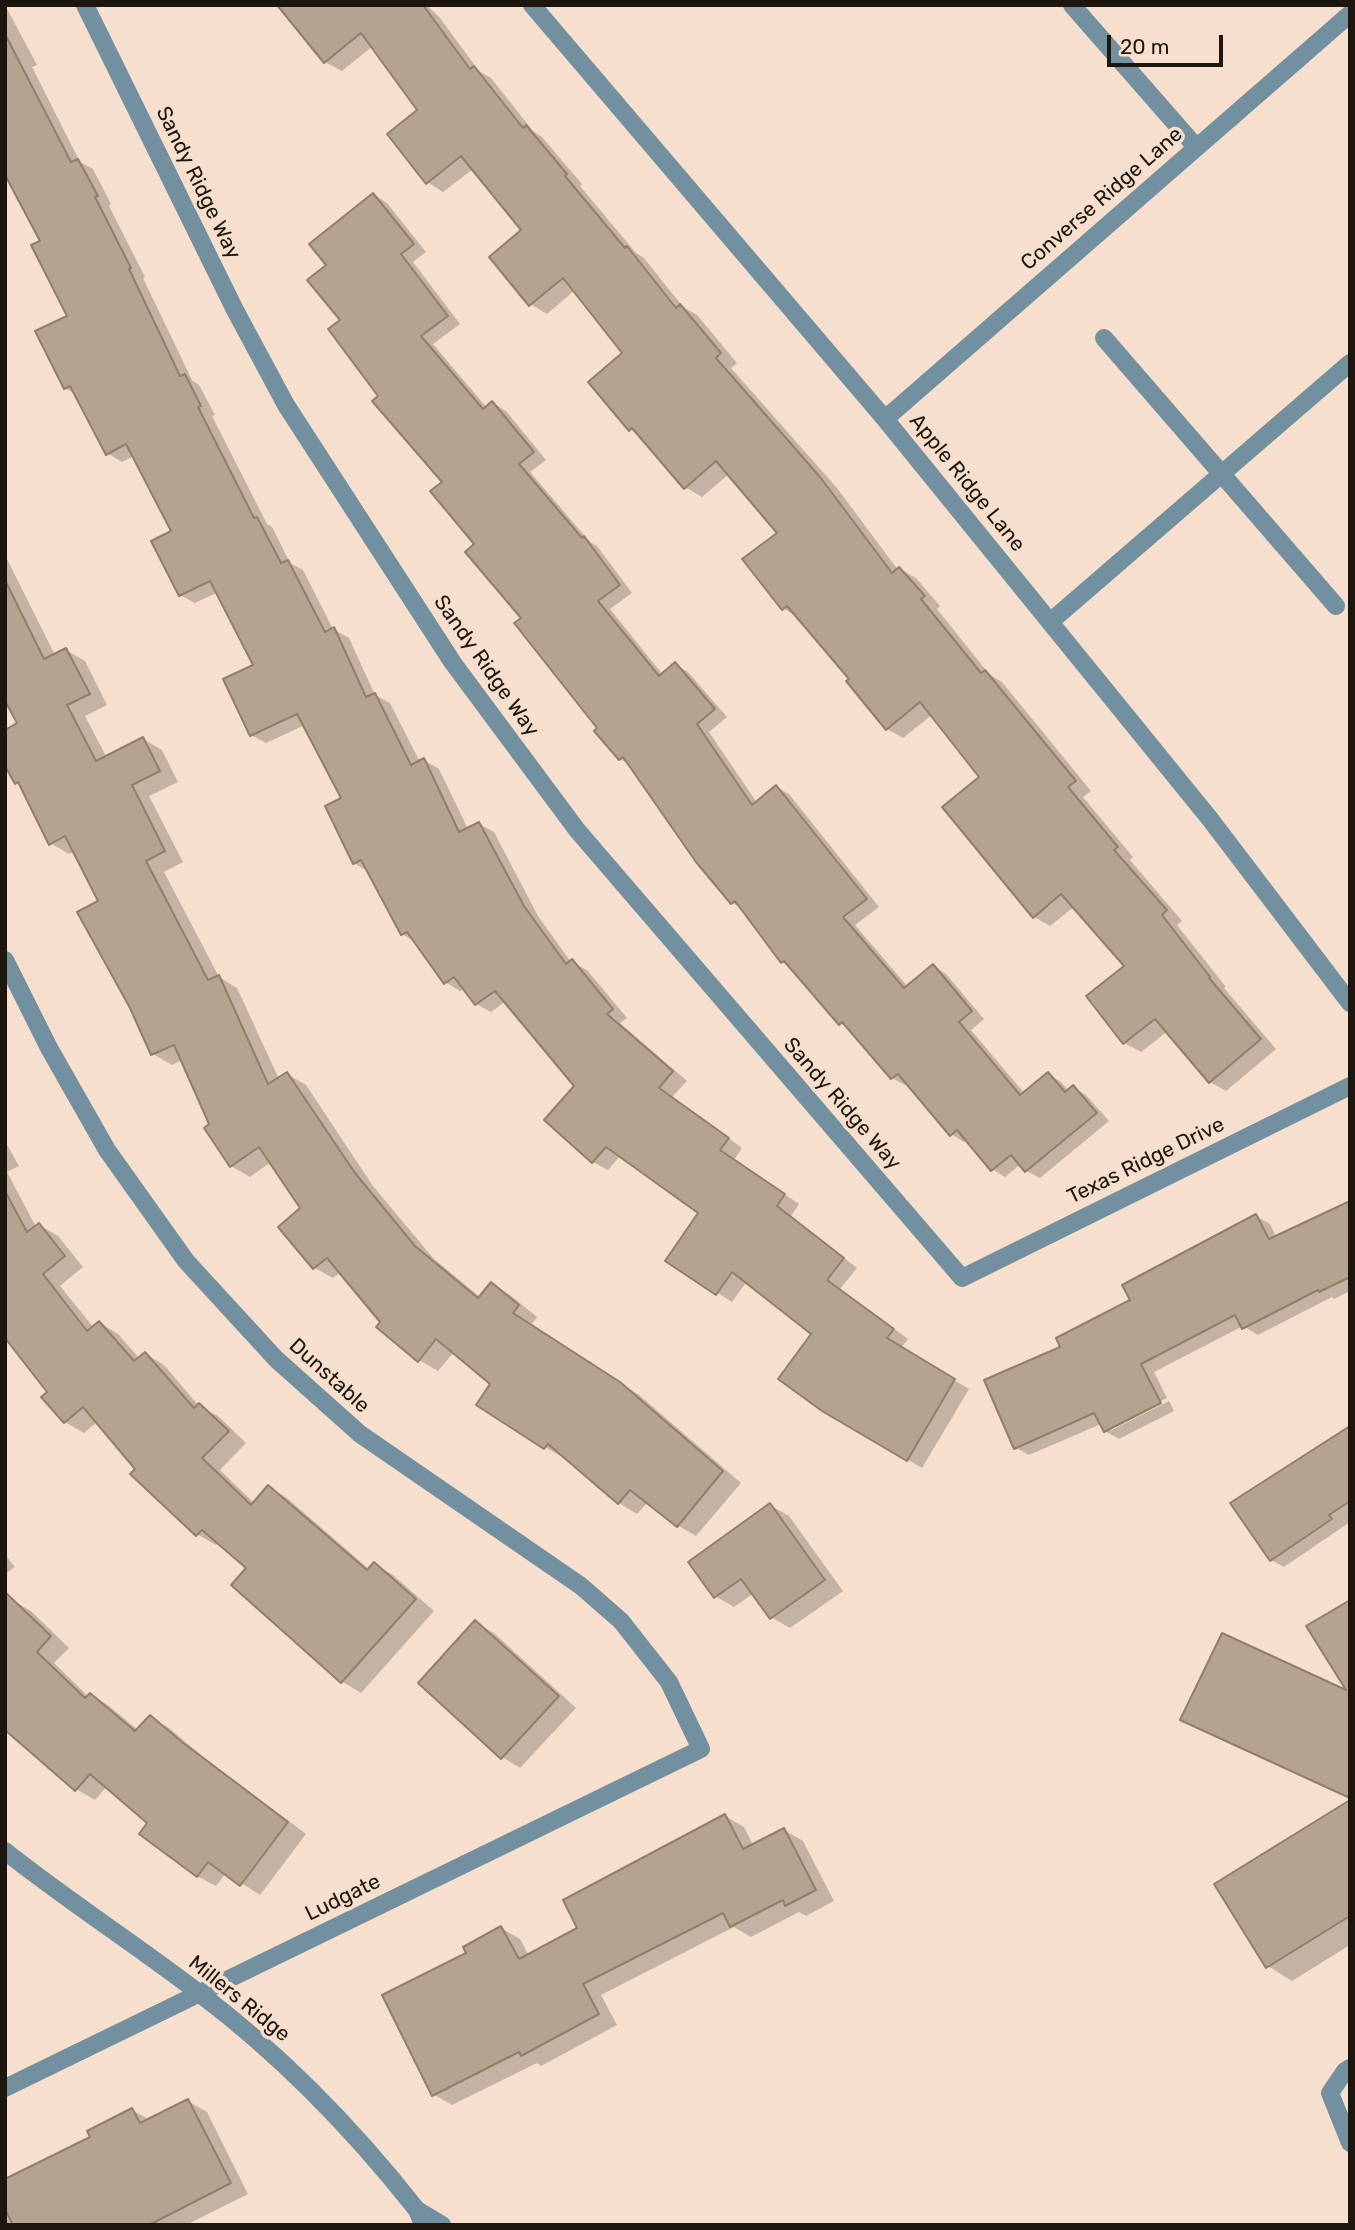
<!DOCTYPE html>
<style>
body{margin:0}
#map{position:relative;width:1355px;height:2230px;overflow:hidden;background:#f6e0cd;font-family:Rubik,sans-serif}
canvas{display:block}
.frame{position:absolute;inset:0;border:7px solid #1d160f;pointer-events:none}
.scale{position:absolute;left:1107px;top:35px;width:116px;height:32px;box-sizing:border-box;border:4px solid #1d160f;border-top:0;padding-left:9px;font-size:21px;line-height:24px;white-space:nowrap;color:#1d160f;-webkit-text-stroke:5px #f6e0cd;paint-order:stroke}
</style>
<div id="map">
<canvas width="1355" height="2230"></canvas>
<div class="frame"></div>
<div class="scale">20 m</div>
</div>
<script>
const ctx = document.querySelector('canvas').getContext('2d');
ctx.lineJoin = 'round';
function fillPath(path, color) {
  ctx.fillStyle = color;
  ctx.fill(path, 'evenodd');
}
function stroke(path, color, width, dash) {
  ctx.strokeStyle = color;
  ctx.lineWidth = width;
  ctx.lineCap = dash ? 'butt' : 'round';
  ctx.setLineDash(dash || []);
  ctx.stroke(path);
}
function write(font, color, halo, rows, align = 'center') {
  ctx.font = font + ' Rubik,sans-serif';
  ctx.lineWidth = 7;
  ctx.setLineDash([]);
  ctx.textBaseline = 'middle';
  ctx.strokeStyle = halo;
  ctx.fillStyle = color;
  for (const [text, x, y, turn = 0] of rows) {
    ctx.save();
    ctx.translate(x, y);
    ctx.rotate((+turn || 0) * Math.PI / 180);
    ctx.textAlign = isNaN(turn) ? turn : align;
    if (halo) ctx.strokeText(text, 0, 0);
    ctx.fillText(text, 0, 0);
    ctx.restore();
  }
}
fillPath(new Path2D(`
 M5 5 37 65 32 67 80 162 93 169 111 204 109 206 145 277 143 278 192 380 199 385 215 415 212 416 267 524 272 527 290 563 303 570 333 629 349 638 375 695 390 703 420 762 424 760 439 769 468 829 479 824 494 832 538 916 571 962 587 970 627 1018 620 1023 687 1081 672 1097 742 1148 734 1160 799 1204 791 1216 857 1268 840 1289 908 1339 901 1348 969 1389 922 1468 823 1410 813 1334 747 1281 732 1302 668 1261 700 1213 621 1155 608 1170 593 1162 576 1086 506 1001 491 1012 476 1004 465 988 460 991 445 982 416 942 402 934 369 872 354 863 344 799 305 725 266 743 251 735 255 666 218 592 195 603 180 595 173 531 134 456 122 462 107 453 77 395 65 388 69 317 42 242 5 171Z
 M299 5H427L440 18 479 71 491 78 533 131 542 137 582 184 580 186 636 253 644 258 683 307 697 315 737 363 731 368 837 488 898 570 900 569 916 578 940 606 937 609 989 674 1002 682 1091 791 1083 797 1133 857 1130 860 1182 921 1177 925 1226 987 1224 988 1276 1049 1226 1091 1210 1082 1168 1031 1141 1052 1124 1043 1126 966 1074 907 1050 926 1034 917 982 777 932 715 903 738 887 729 851 679 799 618 783 608 779 533 729 474 702 497 685 487 641 436 630 429 625 353 575 290 547 314 530 304 524 231 473 169 443 192 427 182 420 111 373 46 342 71 325 62Z
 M374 195 387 203 426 252 413 262 460 324 433 344 487 408 493 403 506 411 546 460 530 472 590 542 597 546 632 593 610 609 663 675 675 665 688 672 727 717 709 732 757 803 776 787 789 794 879 907 855 925 908 987 933 966 946 974 984 1019 971 1030 1025 1094 1048 1074 1061 1082 1069 1091 1073 1087 1086 1095 1109 1121 1040 1178 1027 1171 1021 1164 1005 1177 992 1169 967 1140 964 1142 951 1134 908 1083 905 1085 892 1078 852 1030 840 1023 792 968 782 962 743 909 732 903 632 766 620 759 523 618 444 482 380 396 342 320 328 266Z
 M5 555 55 655 66 650 85 661 107 705 85 716 107 758 143 739 162 750 178 782 149 796 183 862 164 872 219 977 237 988 279 1079 287 1074 306 1085 373 1186 434 1259 480 1297 491 1284 510 1295 537 1317 531 1325 639 1395 741 1483 696 1536 677 1525 648 1502 637 1514 619 1503 565 1457 564 1458 545 1447 478 1404 492 1383 454 1352 438 1371 419 1360 383 1322 341 1272 333 1278 315 1268 302 1208 271 1162 250 1177 231 1166 182 1060 172 1065 153 1054 100 902 75 851 69 854 50 843 22 786 16 783 20 724 5 697Z
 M5 1141 19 1166 7 1172 36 1227 39 1225 58 1236 83 1267 60 1286 94 1328 100 1323 118 1334 140 1359 146 1354 164 1365 199 1406 218 1416 246 1443 220 1470 254 1503 268 1487 287 1498 370 1570 374 1564 393 1575 434 1611 361 1693 343 1682 233 1585 248 1568 219 1542 216 1545 197 1534 97 1422 84 1433 65 1422 5 1308Z
 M1350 1205V1291L1334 1299 1332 1297 1258 1335 1243 1326 1154 1372 1167 1398 1110 1427V1431L1169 1401 1174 1411 1119 1439 1105 1431 1101 1424 1029 1455 1015 1447 1063 1348 1256 1216 1270 1224 1276 1237Z
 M1350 1428V1522L1284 1567 1271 1560 1232 1504Z
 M770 1505 789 1516 843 1591 790 1628 771 1617 754 1593 734 1607 715 1596Z
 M5 1555 15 1567 5 1574Z
 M12 1600 31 1611 69 1648 54 1663 89 1697 91 1695 109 1706 138 1730 150 1717 169 1728 201 1755 306 1834 260 1895 226 1873 216 1886 197 1876 149 1823 107 1786 95 1800 76 1789 32 1751 17 1742 5 1731V1608Z
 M475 1623 494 1633 576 1708 520 1768 502 1757Z
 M1350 1693V1799L1207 1733 1183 1719Z
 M1350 1802V1945L1292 1981 1268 1966Z
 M725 1816 744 1827 753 1845 784 1830 803 1841 834 1901 806 1916 799 1912 751 1937 734 1927 601 1995 617 2025 541 2066 537 2063 452 2105 433 2094 469 1954 501 1928 520 1939 529 1956 579 1928Z
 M188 2101 207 2112 248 2194 186 2225H5V2181L92 2138 132 2110 150 2120Z`), '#0003');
const building = new Path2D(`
 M277 5H423L470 69 474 66 523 128 526 125 567 174 565 176 625 248 627 246 676 308 680 304 721 353 716 358 820 477 892 573 899 567 925 596 921 599 981 673 985 670 1076 781 1068 787 1118 847 1114 850 1167 910 1162 915 1210 977 1209 978 1261 1039 1209 1083 1155 1019 1123 1044 1086 996 1124 966 1061 894 1033 918 942 807 979 777 920 702 886 730 846 681 849 679 787 606 782 610 742 559 777 533 716 461 684 489 632 428 629 431 588 382 622 353 563 278 529 306 489 257 521 230 461 156 426 184 387 134 417 110 361 33 324 63Z
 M5 34 71 162 78 159 98 196 95 197 131 268 129 269 180 376 185 374 201 406 198 407 254 518 257 517 281 563 288 560 325 632 334 627 366 697 375 693 411 765 424 758 459 832 479 822 524 906 566 964 572 959 613 1009 607 1014 673 1071 659 1088 729 1138 720 1150 785 1194 777 1206 844 1258 827 1280 894 1329 887 1338 955 1379 907 1461 822 1411 778 1379 811 1334 732 1272 716 1295 665 1261 698 1213 606 1147 592 1163 544 1120 574 1086 495 991 475 1005 454 977 444 984 407 932 401 935 361 860 353 864 325 806 341 798 297 714 250 736 223 679 253 665 210 581 179 596 151 541 171 531 126 444 106 455 70 386 64 389 35 331 67 316 31 245 40 241 5 175Z
 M373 193 414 244 401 254 448 316 421 336 483 409 492 401 534 452 519 464 582 538 584 536 620 585 598 601 659 676 675 662 715 709 697 724 752 805 776 785 867 899 843 917 904 988 933 964 972 1011 959 1022 1020 1095 1048 1072 1065 1092 1073 1085 1097 1113 1025 1172 1011 1155 991 1171 957 1130 950 1136 898 1074 891 1079 842 1022 839 1025 784 961 781 963 735 901 731 904 696 862 623 757 619 760 594 731 597 728 514 623 521 618 465 552 474 544 430 491 442 482 372 401 378 396 328 329 340 320 307 280 326 265 309 244Z
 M5 580 44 659 66 648 90 694 67 705 96 761 143 737 160 771 132 785 165 851 146 861 208 980 219 975 268 1084 287 1072 355 1173 415 1246 478 1298 491 1282 519 1305 513 1313 620 1382 723 1471 677 1527 630 1490 618 1504 548 1444 544 1449 476 1405 490 1384 436 1339 418 1362 376 1327 380 1322 327 1258 313 1269 278 1227 300 1208 259 1147 230 1167 204 1128 209 1124 174 1045 151 1055 130 1008 77 912 98 901 65 836 49 845 18 782 15 784 5 766V730L17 723 5 701Z
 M5 1191 27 1232 39 1223 65 1256 43 1274 87 1331 99 1321 134 1361 145 1352 194 1408 199 1403 229 1431 202 1458 251 1505 268 1485 367 1570 374 1562 416 1599 341 1683 231 1585 246 1568 202 1530 196 1536 130 1474 135 1469 83 1407 64 1423 41 1397 47 1392 5 1338Z
 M1350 1201V1277L1319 1292 1318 1290 1242 1329 1235 1315 1141 1364 1161 1403 1104 1432 1094 1413 1014 1449 984 1380 1060 1347 1056 1338 1130 1300 1122 1285 1256 1214 1269 1239Z
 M1350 1426V1501L1329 1515 1332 1519 1270 1561 1230 1503Z
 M770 1503 825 1580 770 1619 741 1579 714 1598 688 1562Z
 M5 1592 51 1636 37 1652 85 1698 90 1693 135 1731 150 1715 182 1742 288 1822 240 1886 208 1862 197 1877 139 1834 147 1823 90 1774 75 1791 5 1730Z
 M1350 1600V1798L1180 1720 1222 1633 1346 1690 1306 1626Z
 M475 1620 559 1696 501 1759 418 1683Z
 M1350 1800V1916L1266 1968 1214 1884Z
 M725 1814 743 1849 784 1828 816 1890 785 1906 783 1900 730 1927 723 1913 583 1984 599 2014 521 2056 519 2052 432 2096 382 1995 466 1953 463 1947 501 1926 519 1959 577 1928 563 1900Z
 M188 2099 231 2183 149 2225H13L5 2209V2179L90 2137 87 2131 132 2108 140 2123Z`);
fillPath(building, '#b6a38f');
stroke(building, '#917f6c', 2);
stroke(new Path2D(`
 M1350 2068 1345 2071 1330 2093 1350 2143`), '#72909f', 18);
stroke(new Path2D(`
 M85 5 235 310 286 405 453 663 577 830 962 1278 1350 1086
 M532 5 885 419 1210 819 1350 1003
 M1072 5 1196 147
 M1104 338 1336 606
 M885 419 1350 14
 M1050 622 1350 363
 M5 960 49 1048 107 1150 186 1261 276 1359 360 1434 581 1586 621 1621 669 1682 701 1749 5 2088
 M5 1851C68 1901 135 1944 199 1993 280 2054 354 2130 417 2210
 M423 2225 417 2210 442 2225`), '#72909f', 18);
write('21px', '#1d160f', '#f6e0cd', [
 ["Sandy Ridge Way",198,183,64],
 ["Converse Ridge Lane",1102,199,-41],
 ["Apple Ridge Lane",967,483,51],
 ["Sandy Ridge Way",486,666,55],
 ["Sandy Ridge Way",842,1104,49],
 ["Texas Ridge Drive",1146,1161,-26],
 ["Dunstable",329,1376,42],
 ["Ludgate",343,1898,-26],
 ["Millers Ridge",239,1999,39]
]);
</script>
